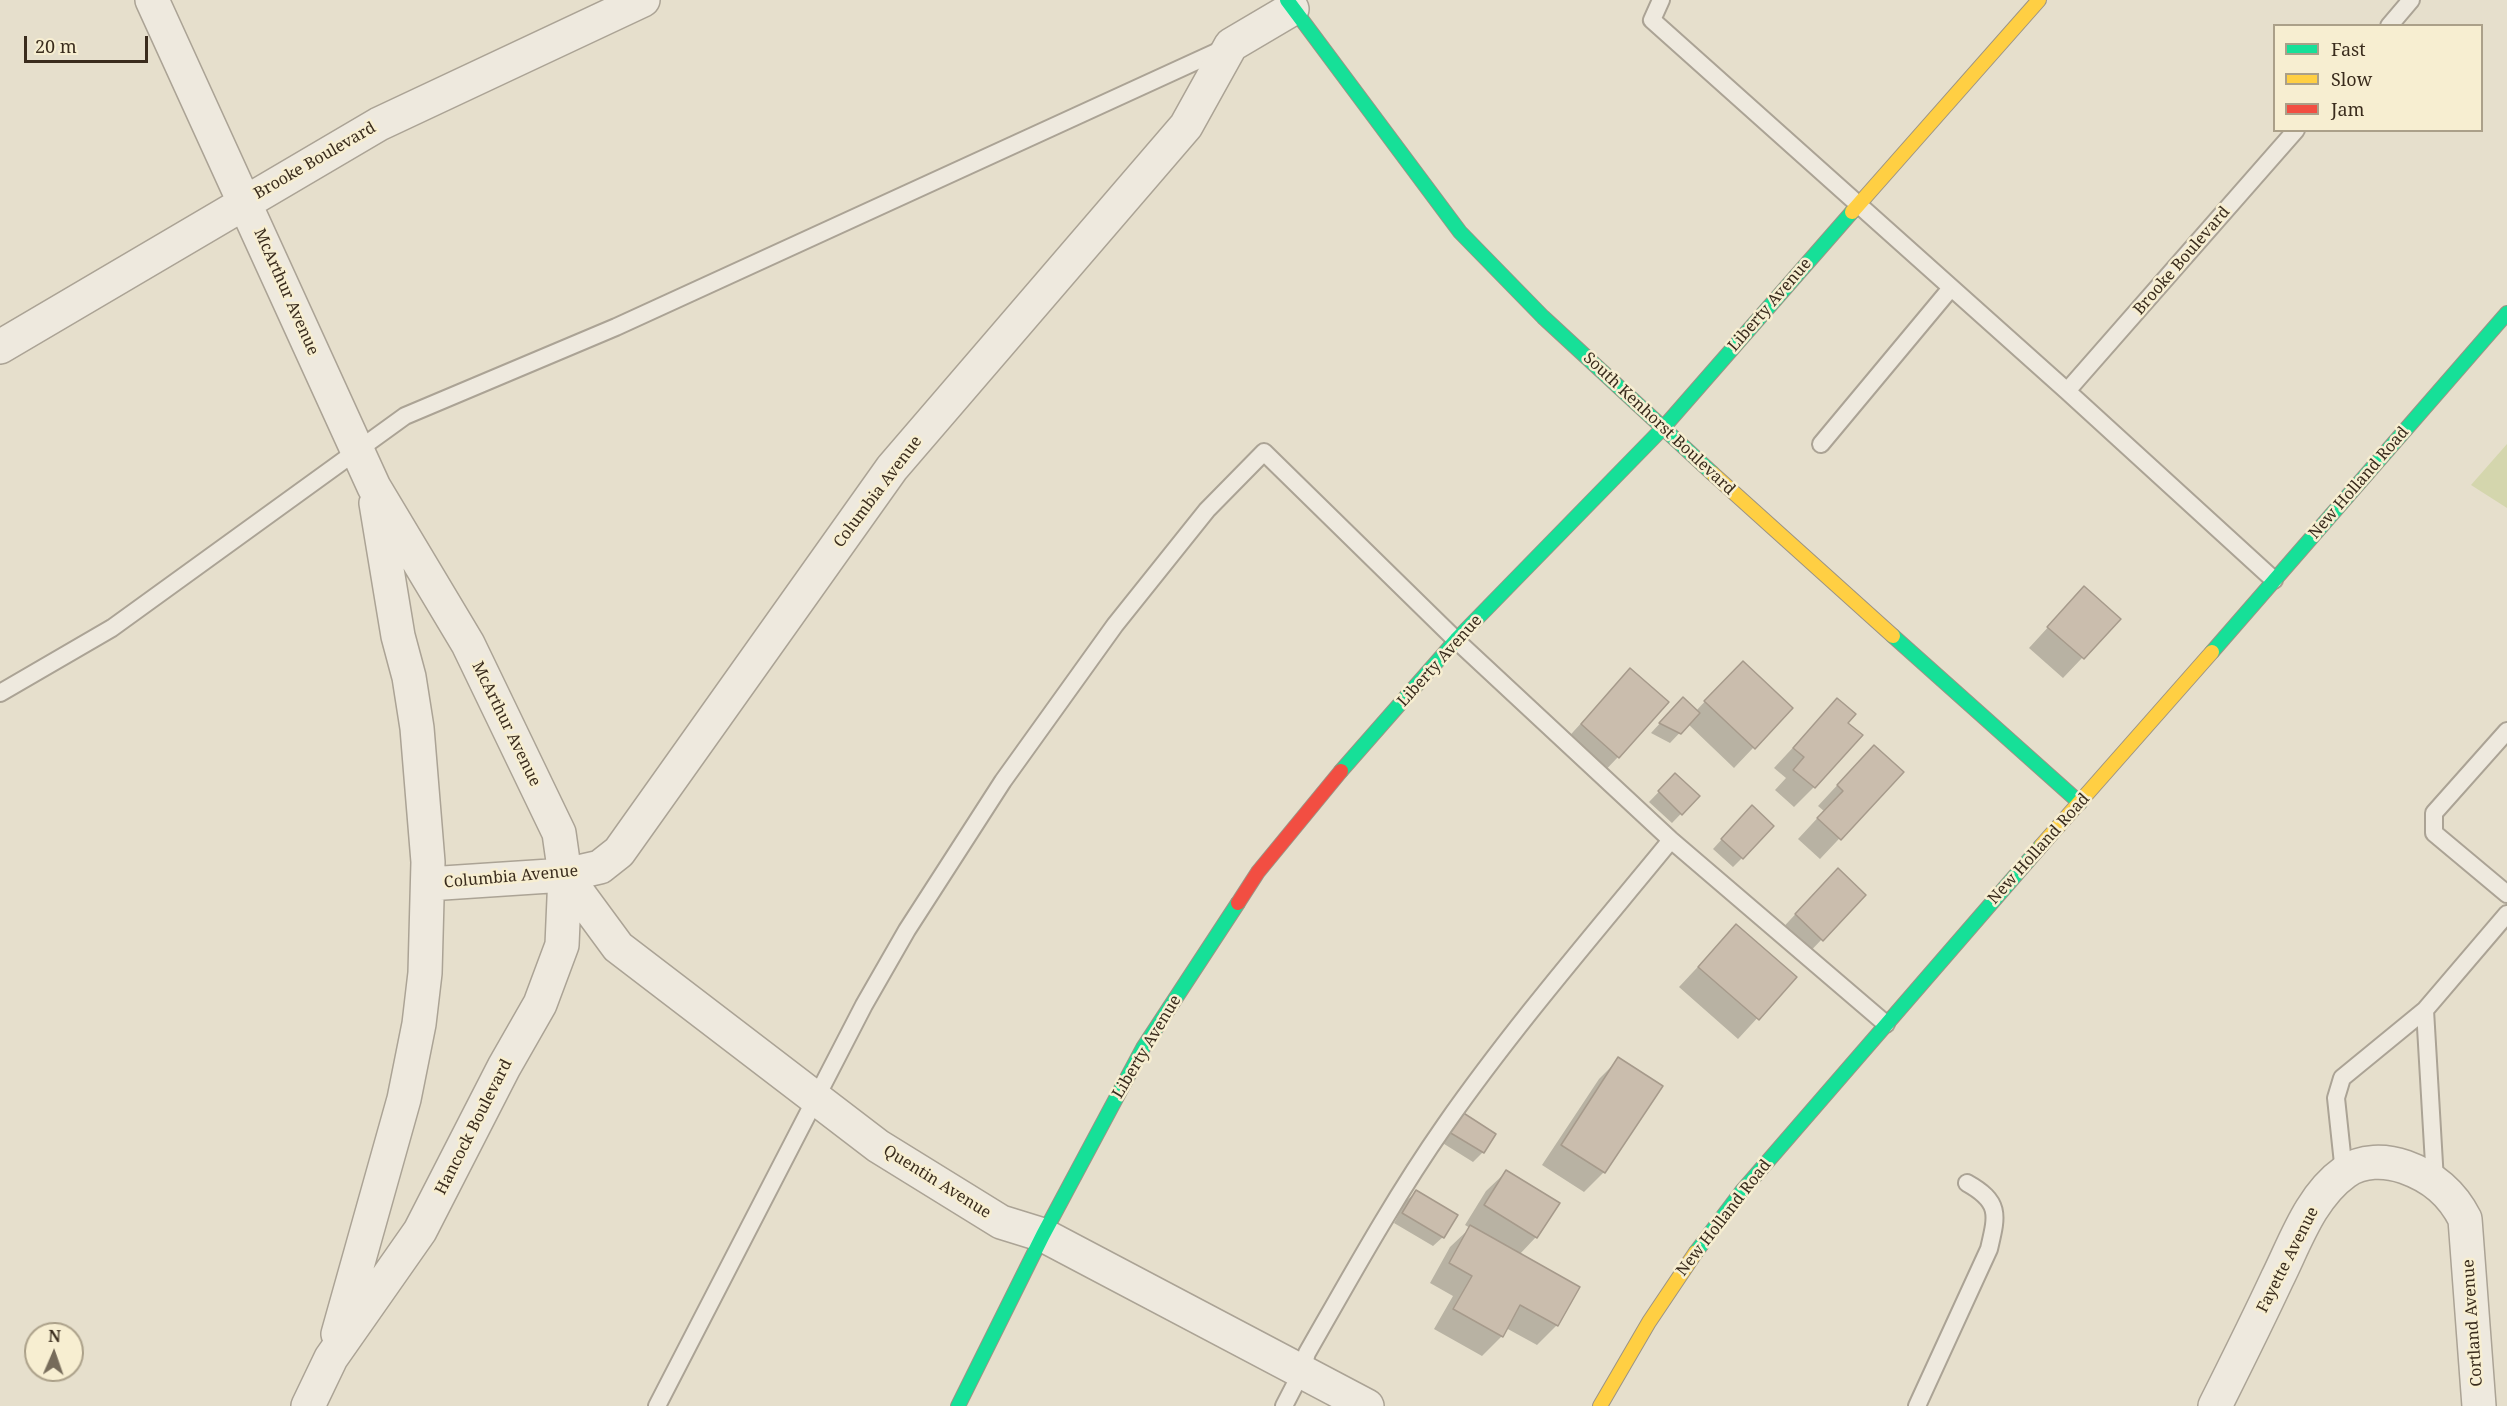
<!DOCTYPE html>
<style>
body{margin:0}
#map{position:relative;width:2507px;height:1406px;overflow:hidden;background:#e6dfcc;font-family:"Noto Serif",serif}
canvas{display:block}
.legend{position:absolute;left:2273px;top:24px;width:210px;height:108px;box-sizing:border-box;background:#f7eed1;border:2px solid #aba089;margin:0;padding:8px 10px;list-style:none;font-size:18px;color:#3a2c1d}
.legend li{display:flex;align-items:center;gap:12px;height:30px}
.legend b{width:30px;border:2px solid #aba089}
.north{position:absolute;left:24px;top:1322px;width:60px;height:60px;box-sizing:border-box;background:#f7eed1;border:2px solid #aba089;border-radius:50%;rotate:2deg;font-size:16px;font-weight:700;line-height:24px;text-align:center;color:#3a2c1d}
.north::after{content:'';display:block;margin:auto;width:21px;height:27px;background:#766b5a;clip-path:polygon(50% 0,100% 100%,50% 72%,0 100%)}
.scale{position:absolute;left:24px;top:36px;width:124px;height:27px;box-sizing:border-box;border:3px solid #3a2c1d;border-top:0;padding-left:8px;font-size:18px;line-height:21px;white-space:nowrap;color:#3a2c1d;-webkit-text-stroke:4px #f7eed1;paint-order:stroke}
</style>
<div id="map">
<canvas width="2507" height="1406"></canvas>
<ul class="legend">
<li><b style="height:8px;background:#16e098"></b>Fast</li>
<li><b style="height:8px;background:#ffcf43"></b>Slow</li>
<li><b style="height:8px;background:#f24e42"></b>Jam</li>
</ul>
<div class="north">N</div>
<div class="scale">20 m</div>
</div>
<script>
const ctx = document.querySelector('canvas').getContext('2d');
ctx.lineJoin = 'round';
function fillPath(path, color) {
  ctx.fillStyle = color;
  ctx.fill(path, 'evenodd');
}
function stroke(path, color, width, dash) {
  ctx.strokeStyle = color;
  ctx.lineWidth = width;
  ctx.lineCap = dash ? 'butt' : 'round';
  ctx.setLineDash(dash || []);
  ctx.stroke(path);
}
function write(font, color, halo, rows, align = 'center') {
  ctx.font = font + ' "Noto Serif",serif';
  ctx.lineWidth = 5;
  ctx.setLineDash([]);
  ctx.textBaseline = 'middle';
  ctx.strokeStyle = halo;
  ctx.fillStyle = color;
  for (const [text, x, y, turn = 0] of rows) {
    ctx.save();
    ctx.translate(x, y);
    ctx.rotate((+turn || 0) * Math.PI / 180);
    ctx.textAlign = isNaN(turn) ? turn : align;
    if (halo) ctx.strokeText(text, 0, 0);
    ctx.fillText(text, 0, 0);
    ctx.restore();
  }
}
fillPath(new Path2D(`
 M2507 444V508L2471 485Z`), '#d4d6ad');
fillPath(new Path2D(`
 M2084 588 2119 619 2063 678 2029 648Z
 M1630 670 1618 757 1599 777 1562 744Z
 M1723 682 1791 708 1734 768 1688 724 1670 743 1651 733 1673 709 1696 711Z
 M1837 700 1846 723 1814 787 1794 807 1775 790 1786 778 1774 768Z
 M1854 767 1902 772 1820 859 1798 839 1824 811 1818 806Z
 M1675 775 1698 796 1672 823 1649 802Z
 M1742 817V858L1733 867 1713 849Z
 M1818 890 1864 895 1802 960 1776 935Z
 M1736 926 1795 977 1738 1039 1679 987Z
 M1619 1059 1604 1172 1584 1192 1542 1165 1599 1079Z
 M1462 1114 1483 1152 1473 1162 1441 1142Z
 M1506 1172 1536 1237 1519 1255 1578 1288 1557 1325 1537 1345 1506 1328 1502 1336 1482 1356 1434 1329 1453 1296 1430 1283 1450 1247 1470 1228 1465 1225 1486 1191Z
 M1416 1192 1443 1237 1433 1246 1394 1223 1406 1201Z`), '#0003');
const building = new Path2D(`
 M2084 586 2121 619 2084 659 2047 627Z
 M1743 661 1793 708 1755 749 1704 701Z
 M1630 668 1669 702 1619 758 1581 724Z
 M1683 697 1700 713 1681 734 1659 723Z
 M1837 698 1856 714 1848 723 1863 735 1815 788 1793 770 1804 757 1793 748Z
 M1874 745 1904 772 1841 840 1817 818 1843 791 1837 785Z
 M1675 773 1700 796 1682 815 1658 791Z
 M1752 805 1774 826 1743 859 1721 839Z
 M1838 868 1866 895 1823 941 1795 914Z
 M1736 924 1797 977 1759 1020 1698 967Z
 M1618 1057 1663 1086 1605 1173 1561 1145Z
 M1462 1112 1496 1134 1484 1153 1449 1132Z
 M1506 1170 1560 1203 1537 1238 1484 1205Z
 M1416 1190 1458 1215 1444 1238 1402 1213Z
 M1470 1225 1580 1287 1558 1326 1520 1305 1503 1337 1453 1309 1472 1276 1449 1263Z`);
fillPath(building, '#cabdad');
stroke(building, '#a69a8b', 1.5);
const lane = new Path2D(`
 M1661 0 1652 20 2067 391 2274 580
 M2389 26 2411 0
 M2067 391 2296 130
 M1821 444 1951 288
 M0 693 112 628 405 416 616 327 1225 48
 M2507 731 2434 813V833L2507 894
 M2425 1010 2507 914
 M2344 1173 2336 1098 2342 1078 2425 1010 2435 1181
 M657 1406 864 1005 907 930 1003 781 1115 625 1207 510 1264 452 1456 640 1671 840 1886 1024
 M1284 1406 1301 1373 1307 1353C1351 1276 1394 1198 1445 1125 1515 1025 1594 934 1671 840
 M1917 1406 1989 1249C1997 1215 2001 1202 1967 1183`);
const street = new Path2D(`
 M152 0 374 487 468 644 559 833 565 875 562 945 540 1004 504 1067 420 1231 331 1358 308 1406
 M0 347 379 124 643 0
 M565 875 618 947 878 1146 1001 1222 1043 1235 1367 1406
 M428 884 565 875 600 867 619 852 892 468 1186 126 1231 45 1292 9
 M338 1334 404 1099 419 1024 425 973 428 862 417 728 409 677 398 636 376 503
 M2215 1406C2236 1364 2257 1322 2277 1279 2295 1243 2310 1197 2345 1172 2362 1160 2385 1160 2405 1167 2433 1177 2452 1193 2465 1219L2479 1406`);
const fast = new Path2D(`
 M1287 0 1460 232 1543 317 1712 473
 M1893 636 2080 803
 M2212 652 2507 313
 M1341 771 1456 640 1663 428 1852 212
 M1696 1252 1742 1191 2041 846
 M958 1406 1043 1235 1143 1048 1238 903`);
const slow = new Path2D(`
 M1852 212 2039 0
 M1712 473 1893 636
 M2041 846 2212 652
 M1600 1406 1649 1322 1696 1252`);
const jam = new Path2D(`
 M1238 903 1258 872 1341 771`);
stroke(lane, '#aba395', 20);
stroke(street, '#aba395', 36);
stroke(fast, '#9b9385', 16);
stroke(slow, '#9b9385', 16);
stroke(jam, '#9b9385', 16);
stroke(lane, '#eee9de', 16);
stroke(street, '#eee9de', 33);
stroke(fast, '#16e098', 14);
stroke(slow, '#ffcf43', 14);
stroke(jam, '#f24e42', 14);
write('16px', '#3a2c1d', '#f7eed1', [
 ["Brooke Boulevard",315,161,-30],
 ["Brooke Boulevard",2182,261,-49],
 ["McArthur Avenue",286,292,66],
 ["Liberty Avenue",1770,305,-49],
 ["South Kenhorst Boulevard",1659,424,43],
 ["New Holland Road",2359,483,-49],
 ["Columbia Avenue",878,492,-53],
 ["Liberty Avenue",1440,661,-48],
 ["McArthur Avenue",506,724,64],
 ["New Holland Road",2039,849,-48],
 ["Columbia Avenue",511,877,-5],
 ["Liberty Avenue",1147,1047,-59],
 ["Hancock Boulevard",474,1127,-63],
 ["Quentin Avenue",937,1182,32],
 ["New Holland Road",1724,1218,-52],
 ["Fayette Avenue",2288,1260,-63],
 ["Cortland Avenue",2473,1323,-94]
]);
</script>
